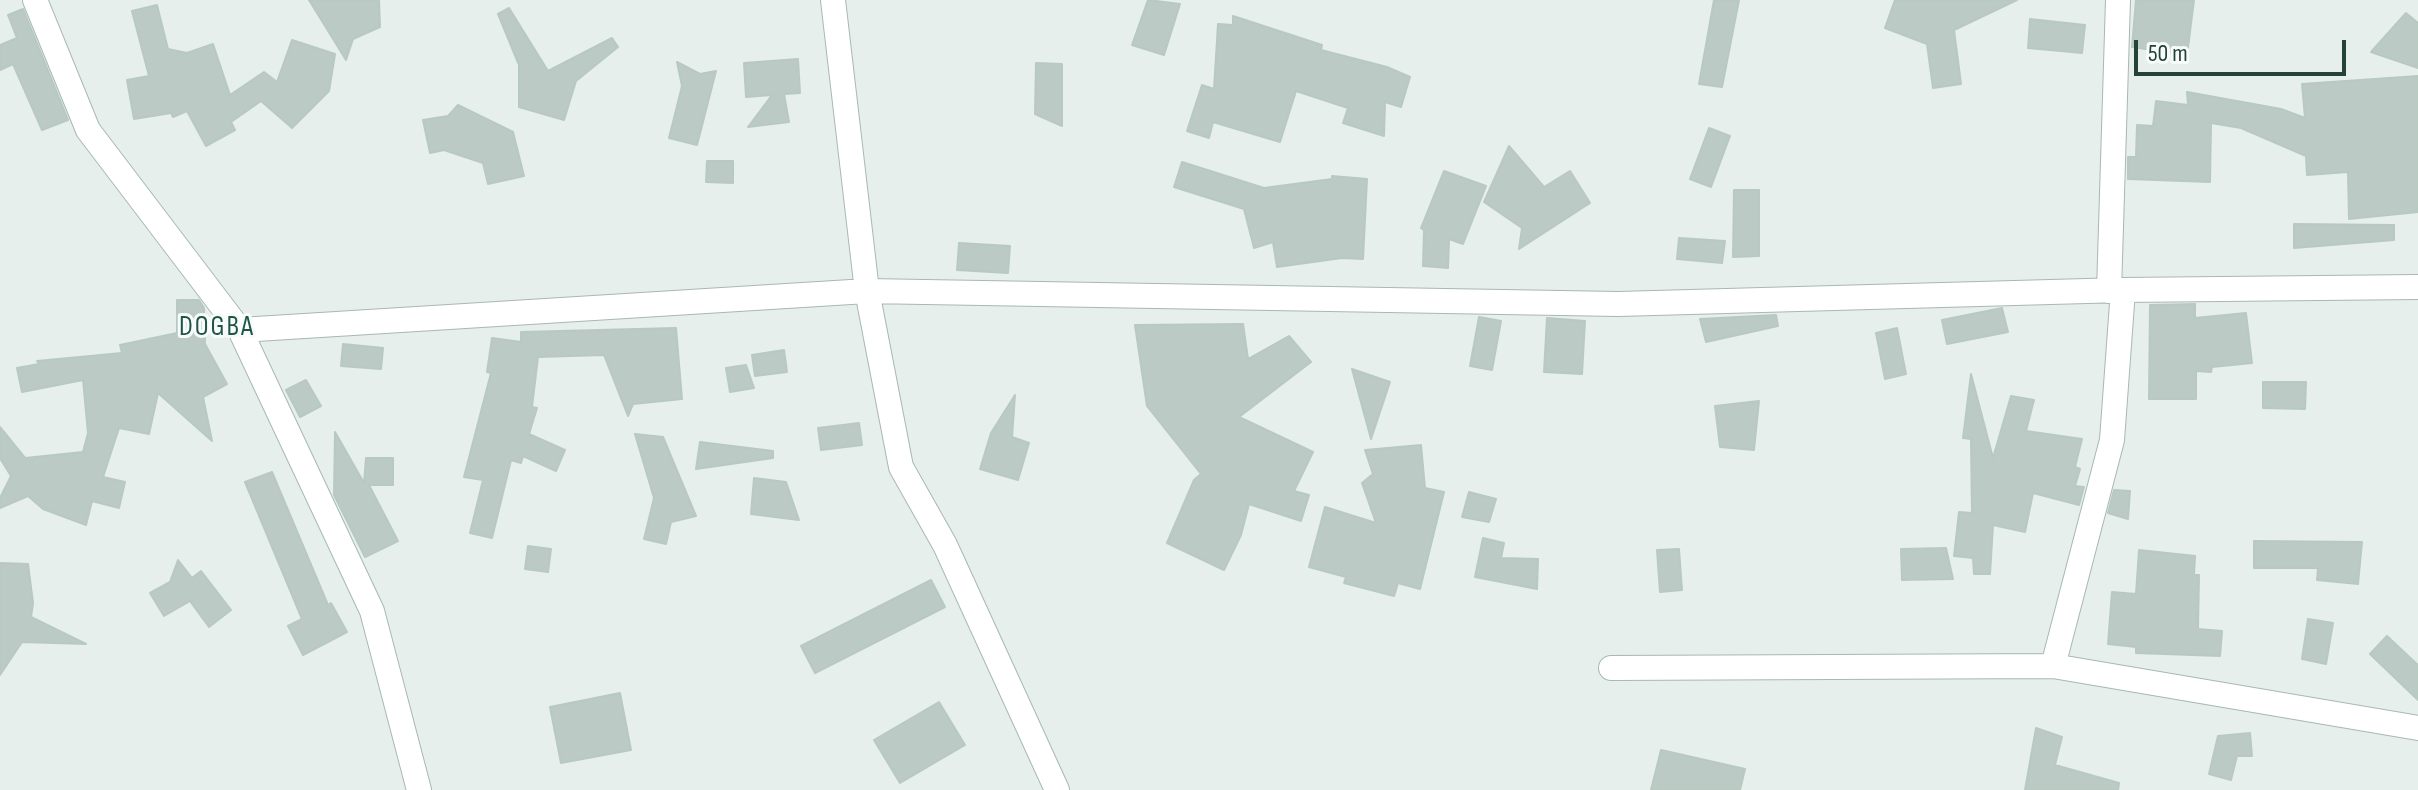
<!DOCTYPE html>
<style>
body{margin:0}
#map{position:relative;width:2418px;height:790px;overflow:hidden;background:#e6efeb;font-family:"Sofia Sans Condensed",sans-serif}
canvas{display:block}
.scale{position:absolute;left:2134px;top:40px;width:212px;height:36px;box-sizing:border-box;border:4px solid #24423a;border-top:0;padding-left:10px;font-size:24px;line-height:28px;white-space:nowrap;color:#24423a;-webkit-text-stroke:6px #f7fbf9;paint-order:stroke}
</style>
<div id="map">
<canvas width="2418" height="790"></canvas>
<div class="scale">50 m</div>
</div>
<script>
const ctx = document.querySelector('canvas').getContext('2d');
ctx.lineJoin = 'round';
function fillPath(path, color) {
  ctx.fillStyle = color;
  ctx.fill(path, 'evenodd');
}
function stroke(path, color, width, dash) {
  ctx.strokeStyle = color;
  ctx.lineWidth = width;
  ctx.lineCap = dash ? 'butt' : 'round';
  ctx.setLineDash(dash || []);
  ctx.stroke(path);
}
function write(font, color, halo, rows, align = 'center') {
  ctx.font = font + ' "Sofia Sans Condensed",sans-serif';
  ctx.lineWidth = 6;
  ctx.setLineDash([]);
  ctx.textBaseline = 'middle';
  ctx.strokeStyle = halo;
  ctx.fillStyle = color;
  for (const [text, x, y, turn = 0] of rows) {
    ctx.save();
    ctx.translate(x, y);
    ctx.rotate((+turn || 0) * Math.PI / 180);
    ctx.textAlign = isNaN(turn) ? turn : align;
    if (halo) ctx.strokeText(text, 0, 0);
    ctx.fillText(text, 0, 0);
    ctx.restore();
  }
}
const building = new Path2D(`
 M309 0H379L380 27 353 39 346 60Z
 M1148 0 1180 4 1164 55 1132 45Z
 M1714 0H1739L1722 87 1699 84Z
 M1895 0H2017L1954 30 1961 84 1933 88 1927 44 1885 28Z
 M2136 0H2194L2187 55 2132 47Z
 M157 5 168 49 187 53 213 44 230 95 264 72 277 82 292 40 335 54 329 91 292 128 261 101 231 122 235 130 206 146 187 111 173 117 171 113 134 119 127 80 149 76 132 11Z
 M509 8 548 71 612 38 618 47 576 81 564 120 519 107V65L498 14Z
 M23 9 68 120 42 130 13 64 0 70V45L17 38 8 15Z
 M2406 13 2418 23V68L2371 52Z
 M1233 16 1322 45 1321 50 1387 67 1410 77 1401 107 1385 102 1384 136 1343 123 1348 108 1296 91 1280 142 1213 122 1209 138 1187 131 1202 85 1214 89 1218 24 1233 25Z
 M2030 19 2085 25 2082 53 2028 48Z
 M798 59 800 93 784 94 789 122 748 127 772 95 746 97 744 63Z
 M677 62 700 74 716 71 697 145 669 138 682 86Z
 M1036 63 1062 64V126L1035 114Z
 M2418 76V212L2349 219 2348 172 2307 175 2306 156 2241 128 2211 123 2210 182 2128 179V157H2136L2137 125 2153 126 2156 101 2188 105 2187 92 2281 109 2305 118 2302 84Z
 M458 105 513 132 524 176 488 184 483 163 444 150 430 153 423 120 448 116Z
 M1709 128 1730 136 1711 187 1690 179Z
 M1509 146 1544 187 1570 171 1590 203 1519 249 1522 228 1484 202Z
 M707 161H733V183L706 182Z
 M1182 162 1264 188 1332 179V176L1367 179 1363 259 1342 258 1277 267 1273 242 1254 248 1244 209 1174 187Z
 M1444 171 1486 186 1463 244 1449 239 1448 268 1423 266 1424 230 1421 228Z
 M1734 190H1759V256L1733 257Z
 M2294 224 2394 225V240L2294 248Z
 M1679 238 1725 241 1722 263 1677 259Z
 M959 243 1010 246 1008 273 957 270Z
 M177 300H199L204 308 205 344 227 384 203 397 212 441 158 393 149 434 119 428 103 477 125 482 119 508 92 501 86 525 43 509 28 496 0 508V498L11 476 0 458V427L25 458 83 452 88 433 83 380 22 392 17 368 39 364 37 361 122 353 120 345 177 333Z
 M2195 304V318L2246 313 2252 363 2212 367 2211 372 2196 371V399H2149L2150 305Z
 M2002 308 2008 332 1947 344 1942 320Z
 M1776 315 1778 326 1706 342 1700 319Z
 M1479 317 1501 321 1492 370 1470 366Z
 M1547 318 1585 321 1582 374 1544 372Z
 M1243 324 1248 359 1289 336 1311 362 1239 417 1313 452 1294 491 1309 495 1301 521 1249 504 1241 535 1224 570 1167 543 1194 480 1201 474 1147 406 1135 325Z
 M676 328 682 399 633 404 628 416 604 355 538 357 532 407 537 408 529 434 565 450 556 471 523 456 521 463 511 460 492 538 470 533 483 480 464 477 491 373 487 372 492 338 521 342V332Z
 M1897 328 1906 374 1885 379 1876 333Z
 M343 344 383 348 381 369 341 366Z
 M784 350 787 372 755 376 752 355Z
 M746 365 754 388 730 392 726 368Z
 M1352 369 1390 382 1371 439Z
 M1971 374 1993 458 2011 396 2034 400 2026 431 2082 439 2075 467 2080 469 2075 486 2084 487 2079 505 2033 493 2025 532 1993 525 1990 574H1974L1973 558 1954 556 1959 512 1972 513 1971 439 1963 438Z
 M306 380 321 406 300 417 286 390Z
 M2263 382H2306L2305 409 2263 408Z
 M1015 395 1012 437 1029 443 1018 480 980 469 991 433Z
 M1759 401 1754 450 1720 447 1715 406Z
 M859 423 862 445 821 450 818 428Z
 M335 432 364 483 366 458H393V485H369L398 541 365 557 334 495Z
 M635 434 663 437 696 516 671 522 666 544 644 539 654 498Z
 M700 442 773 451V458L696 469Z
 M1421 445 1425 488 1444 492 1420 589 1398 583 1394 596 1344 583 1346 577 1309 567 1325 507 1376 523 1362 483 1373 474 1365 450Z
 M272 472 328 605 331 603 347 632 303 655 288 626 302 619 245 482Z
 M754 478 786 482 799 520 751 514Z
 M2114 490 2130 491 2128 519 2108 513Z
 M1469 492 1496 499 1489 522 1462 517Z
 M1483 538 1504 543 1501 558 1538 559 1537 589 1475 577Z
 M2254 541 2362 542 2358 584 2317 580 2318 568H2254Z
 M528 546 551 549 548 572 525 569Z
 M1946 548 1953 579 1902 580 1901 549Z
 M1679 549 1682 590 1660 592 1657 550Z
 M2139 550 2195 556 2194 575H2199L2198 629 2222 631 2220 656 2136 653V647L2108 644 2112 592 2136 594Z
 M178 560 192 578 201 571 231 610 209 627 190 601 164 616 150 593 170 582Z
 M0 563 28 564 33 603 31 617 86 644 22 642 0 675Z
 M931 580 945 607 815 673 801 646Z
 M2308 619 2333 623 2326 664 2302 659Z
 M2387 636 2418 665V700L2370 654Z
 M620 693 631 750 561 763 550 707Z
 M939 702 965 745 900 783 874 740Z
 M2036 728 2062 737 2055 765 2119 783 2118 790H2025Z
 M2250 733 2252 756H2237L2231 780 2209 774 2218 736Z
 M1661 750 1745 769 1740 790H1651Z`);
fillPath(building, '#bbcac4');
stroke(building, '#b8c9c2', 2);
const minor = new Path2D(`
 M35 0 88 130 240 330 372 611 419 790
 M833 0 867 291 901 467 945 545 1057 790
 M2109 291 2118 0
 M240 330 867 291 1618 304 2123 290 2418 287
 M2053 666 2112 440 2123 290
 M1611 668 2053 666 2418 728`);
stroke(minor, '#a8b8b2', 26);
stroke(minor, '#fff', 24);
ctx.letterSpacing = '2px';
write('28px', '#1f5548', '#f7fbf9', [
 ["DOGBA",217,328]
]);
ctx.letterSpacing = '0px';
</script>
